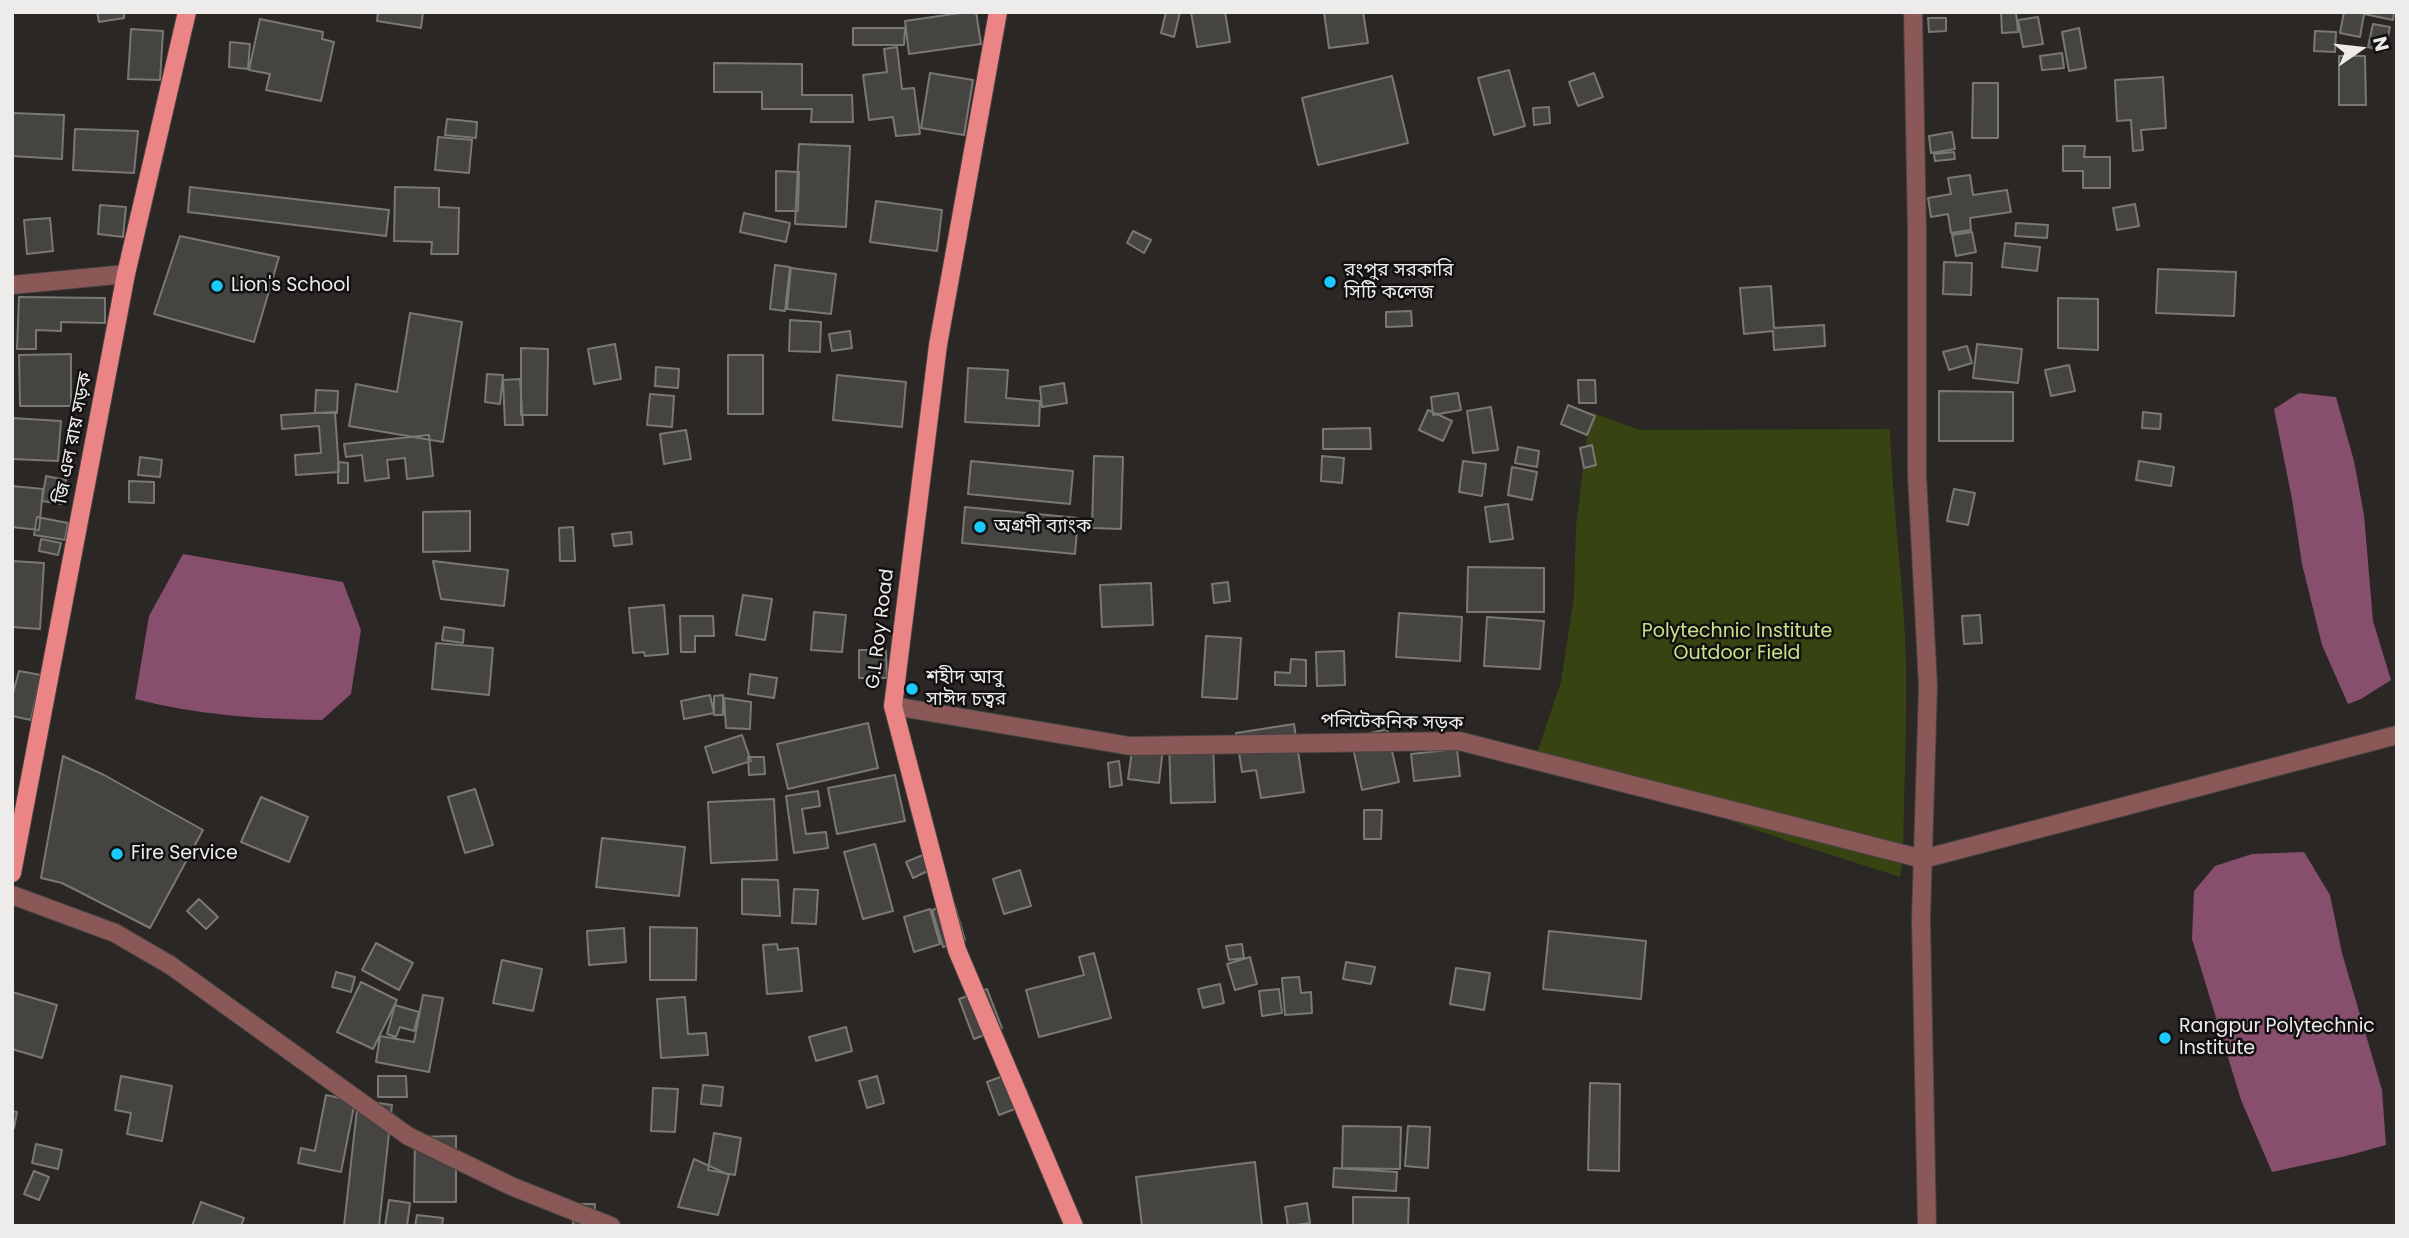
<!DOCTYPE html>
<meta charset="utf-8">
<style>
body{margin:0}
#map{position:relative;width:2409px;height:1238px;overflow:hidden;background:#2a2725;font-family:Poppins,sans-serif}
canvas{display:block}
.frame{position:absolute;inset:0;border:14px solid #eeeceb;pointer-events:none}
.north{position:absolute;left:2325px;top:14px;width:70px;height:70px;-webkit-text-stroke:5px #121010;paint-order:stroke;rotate:76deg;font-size:19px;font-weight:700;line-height:28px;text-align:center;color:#eeeceb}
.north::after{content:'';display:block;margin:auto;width:24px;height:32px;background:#eeeceb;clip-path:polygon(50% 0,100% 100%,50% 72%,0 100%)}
</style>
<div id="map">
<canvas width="2409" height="1238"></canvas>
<div class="frame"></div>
<div class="north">N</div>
</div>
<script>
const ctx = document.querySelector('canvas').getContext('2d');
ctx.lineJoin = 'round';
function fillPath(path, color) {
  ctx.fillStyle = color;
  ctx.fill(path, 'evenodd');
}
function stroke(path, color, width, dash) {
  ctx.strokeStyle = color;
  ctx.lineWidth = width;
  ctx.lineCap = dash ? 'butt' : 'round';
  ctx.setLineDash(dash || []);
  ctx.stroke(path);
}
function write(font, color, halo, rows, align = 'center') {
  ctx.font = font + ' Poppins,"Noto Sans Bengali",sans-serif';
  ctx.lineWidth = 5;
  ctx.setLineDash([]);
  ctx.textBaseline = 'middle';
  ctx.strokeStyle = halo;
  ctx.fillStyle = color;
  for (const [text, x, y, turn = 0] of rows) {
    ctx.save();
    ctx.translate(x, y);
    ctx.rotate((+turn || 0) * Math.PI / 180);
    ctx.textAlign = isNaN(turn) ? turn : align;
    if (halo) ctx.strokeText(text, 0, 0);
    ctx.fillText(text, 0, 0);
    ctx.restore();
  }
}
fillPath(new Path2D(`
 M1590 412 1640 430 1890 429C1892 507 1904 584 1906 662 1907 726 1904 790 1903 854L1900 877 1794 843 1537 753 1561 682 1574 597 1576 526Z`), '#374412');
fillPath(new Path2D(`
 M2299 393 2336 397 2354 461 2364 515 2373 621 2391 680 2361 699 2348 704 2322 645 2302 564 2292 499 2274 409Z
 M183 554 343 582 361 630 351 694 322 720C258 719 198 715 135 699L149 616Z
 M2304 852 2330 895 2342 953 2382 1090 2386 1145 2346 1156 2272 1172 2241 1100 2192 939 2194 891 2215 866 2252 854Z`), '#874e6e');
const building = new Path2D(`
 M97 12H124V18L99 22Z
 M378 12H423L421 28 377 21Z
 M967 12H976L981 44 909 54 905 21Z
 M1166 12H1180L1174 37 1161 33Z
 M1191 12H1225L1230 42 1197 47Z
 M1324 12H1363L1368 43 1329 48Z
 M2001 12H2016L2018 32 2002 33Z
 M2344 12H2394L2393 20 2364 14 2360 37 2340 33Z
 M2038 17 2043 44 2023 47 2018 20Z
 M1928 18H1946V31L1929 32Z
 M260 19 323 32 322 39 334 42 321 101 266 90 270 74 249 70Z
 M2373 24 2390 27 2385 51 2368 47Z
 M853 28H905L904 45H853Z
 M2079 28 2086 68 2069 71 2062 32Z
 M131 29 163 31 160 80 128 79Z
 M2315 31 2336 32 2335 52 2314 51Z
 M230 42 250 44 248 69 229 67Z
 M897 47 902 89 914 88 920 134 896 136 893 117 869 120 863 75 887 72 884 49Z
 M2062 53 2064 68 2042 70 2040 56Z
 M2339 56H2365L2366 105H2339Z
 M714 63 802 64V95H852L853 122H811L812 109H762V92H714Z
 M1509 70 1525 126 1494 135 1478 78Z
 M930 73 973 80 964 135 921 128Z
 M1594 73 1603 97 1578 106 1569 82Z
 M1392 76 1408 143 1318 165 1302 98Z
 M2163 77 2166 128 2141 130 2143 150 2133 151 2131 120 2117 121 2115 80Z
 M1973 83H1998V138H1972Z
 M1549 107 1550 123 1534 125 1533 108Z
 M12 113 64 115 62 159 12 156Z
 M447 119 477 122 476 138 445 135Z
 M75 129 138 131 134 173 73 170Z
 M1952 132 1955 149 1931 153 1929 136Z
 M438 137 472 140 469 173 435 170Z
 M799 144 850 146 846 227 795 224Z
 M2063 146H2085L2084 157H2110V188H2083V171H2063Z
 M1954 152 1955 159 1935 161 1934 154Z
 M776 171 799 172 798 211H776Z
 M1970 175 1973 195 2007 190 2011 212 1970 218 1971 230 1951 233 1948 214 1931 217 1928 198 1951 194 1948 178Z
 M190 187 389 210 386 236 188 212Z
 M395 187 439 188V207L459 208 458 254H431L432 242 394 241Z
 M876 201 942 210 937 251 870 242Z
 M2135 204 2139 226 2117 230 2113 208Z
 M100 205 126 207 123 237 98 234Z
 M744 213 790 223 786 242 740 232Z
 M50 218 53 251 27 254 24 220Z
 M2016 223 2048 225 2047 238 2015 236Z
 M1133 231 1151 240 1144 253 1127 243Z
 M1972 232 1976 252 1956 256 1952 235Z
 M180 236 279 257 254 342 154 314Z
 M2005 243 2040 247 2037 271 2002 267Z
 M1944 262 1972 263 1971 295 1943 294Z
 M775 265 790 267 785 311 770 309Z
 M791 268 836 274 831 314 787 309Z
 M2158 269 2236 272 2234 316 2156 313Z
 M1771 286 1774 328 1824 325 1825 346 1774 350 1773 331 1744 334 1740 288Z
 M19 297 105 298V323L61 322V331L36 330V349H17Z
 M2058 298 2098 299V350L2058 348Z
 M1411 311 1412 326 1386 327V312Z
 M410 313 462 322 443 442 349 426 356 384 397 392Z
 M790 320 821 322 820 352 789 351Z
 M850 331 852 348 832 351 829 334Z
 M615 344 621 379 594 384 588 349Z
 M1977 344 2022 349 2018 383 1973 378Z
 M1967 346 1972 363 1949 370 1943 352Z
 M521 348 548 349 547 415H521Z
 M71 354V406H20L19 355Z
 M728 355H763V414H728Z
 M2069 365 2075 391 2051 396 2045 370Z
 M656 367 679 369 678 388 655 386Z
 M968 368 1008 370 1006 398 1040 401 1039 426 965 422Z
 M487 374 503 375 500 404 485 402Z
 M837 375 906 382 902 427 833 420Z
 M520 379 523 425H505L503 380Z
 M1578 380H1595L1596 403H1579Z
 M1064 383 1067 403 1042 407 1040 387Z
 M316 390 338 391 337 413H315Z
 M1939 391 2013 392V441H1939Z
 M1458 393 1461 410 1433 415 1431 397Z
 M650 394 674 396 672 427 647 425Z
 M1568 405 1595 416 1587 435 1561 424Z
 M1491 407 1498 450 1473 453 1467 411Z
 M1428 410 1452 421 1443 441 1419 430Z
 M335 412 339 472 296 475 295 455 321 453 319 426 282 429 281 415Z
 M2143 412 2161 414 2160 429 2142 428Z
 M12 418 61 421 58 461 12 459Z
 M1370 428 1371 449H1323V429Z
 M686 430 691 459 664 464 660 434Z
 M429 435 433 476 407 479 405 458 387 460 389 478 365 481 362 455 346 457 344 444Z
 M1592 445 1596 465 1584 468 1580 448Z
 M1518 447 1539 451 1537 467 1515 463Z
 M1094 456 1123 457 1121 529 1092 528Z
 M1322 456 1344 458 1342 483 1321 481Z
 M140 457 162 460 160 477 138 475Z
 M971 461 1073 471 1070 504 968 494Z
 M1463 461 1486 464 1482 496 1459 492Z
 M2139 461 2174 467 2171 486 2136 480Z
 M338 462 348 463V483H338Z
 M1512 467 1537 472 1532 500 1508 495Z
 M46 476 66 480 61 504 42 501Z
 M129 481 154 482V503L129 502Z
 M12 486 43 489 39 530 12 527Z
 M1954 489 1975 493 1968 525 1947 521Z
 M1508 504 1513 539 1490 542 1485 507Z
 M965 507 1078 518 1075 554 962 543Z
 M470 511V551L423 552V512Z
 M37 517 68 523 65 540 34 535Z
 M573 527 575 561H560L559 528Z
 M631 532 632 544 614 546 612 534Z
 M41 539 61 543 58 555 39 551Z
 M12 561 44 563 40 629 12 627Z
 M433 561 508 570 504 606 441 599Z
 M1468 567 1544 568V612H1467Z
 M1228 582 1230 601 1214 603 1212 584Z
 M1151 583 1153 625 1102 627 1100 585Z
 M743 595 772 599 765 640 736 635Z
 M664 605 668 654 645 656 644 652 633 653 629 608Z
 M814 612 846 615 842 652 811 650Z
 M1399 613 1462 617 1460 661 1396 657Z
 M1980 615 1982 643 1964 644 1962 616Z
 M680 616H713L714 636H695V652H681Z
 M1487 617 1544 621 1540 669 1484 666Z
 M444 627 464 630 463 643 442 640Z
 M1206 636 1241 638 1237 699 1202 697Z
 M436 643 493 648 489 695 432 689Z
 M859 650H886L887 678H859Z
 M1344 651 1345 685 1317 686 1316 652Z
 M1291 659 1306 660V686L1275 685V672L1290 673Z
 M19 671 41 675 31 720 12 716V697Z
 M750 674 777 678 774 698 748 694Z
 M710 695 714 713 684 719 681 701Z
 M723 695V715H714V696Z
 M724 698 751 702 750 729 726 728Z
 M868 723 878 768 788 789 777 744Z
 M1294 724 1304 792 1261 798 1256 770 1242 772 1236 733Z
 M1387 729 1399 782 1362 790 1351 738Z
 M742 735 751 761 713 773 705 747Z
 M1213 741 1215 802 1171 803 1169 742Z
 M1133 744 1163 748 1159 783 1128 779Z
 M1457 749 1460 776 1414 781 1411 754Z
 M63 756 104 775 203 830 150 928 62 883 41 878Z
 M748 757H764L765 774 749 775Z
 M1119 761 1122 785 1110 787 1108 763Z
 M895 775 905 821 837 834 828 788Z
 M475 789 493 845 465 853 448 797Z
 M818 791 820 806 802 809 806 834 826 832 828 848 794 853 786 796Z
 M261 797 308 817 289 862 241 842Z
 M774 799 777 860 711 863 708 802Z
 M1364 810H1382L1381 839H1364Z
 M602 838 685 847 679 896 596 887Z
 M875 844 893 911 863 919 844 852Z
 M930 852 936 867 913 878 906 862Z
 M1020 870 1031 906 1004 914 993 879Z
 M742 879 778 880 780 916 742 914Z
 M794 889 818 890 816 924 792 923Z
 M199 899 218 917 206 929 187 911Z
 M954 903 965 940 943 947 932 910Z
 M930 909 940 944 914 952 904 917Z
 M650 927 697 928 696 980H650Z
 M624 928 626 962 589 965 587 931Z
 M1549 931 1646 941 1641 999 1543 989Z
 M376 943 413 963 399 990 362 970Z
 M777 944 778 950 798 948 802 991 767 994 763 945Z
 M1242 944 1244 958 1229 960 1226 946Z
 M1094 953 1111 1018 1039 1037 1026 990 1084 975 1079 957Z
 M1250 957 1257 984 1235 990 1227 964Z
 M502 960 542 969 533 1011 493 1003Z
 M1346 962 1375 967 1371 984 1343 979Z
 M1456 968 1490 973 1484 1010 1450 1004Z
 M336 972 355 977 351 992 332 987Z
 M1299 977 1301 993 1311 992 1312 1013 1285 1015 1282 978Z
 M361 982 397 1000 373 1049 337 1032Z
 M1220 984 1224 1003 1203 1008 1198 989Z
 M987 989 1002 1028 974 1039 959 999Z
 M1279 989 1282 1013 1262 1016 1259 991Z
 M12 992 57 1005 42 1058 12 1049Z
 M423 995 443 998 429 1072 376 1062 380 1036 414 1042Z
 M685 997 688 1034 706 1033 708 1055 661 1058 657 999Z
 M395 1005 419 1012 414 1031 400 1027 396 1037 387 1034Z
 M846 1027 852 1051 816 1061 809 1037Z
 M1011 1073 1023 1106 999 1115 987 1082Z
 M121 1076 172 1086 162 1141 127 1134 131 1113 115 1110Z
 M378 1076H406L407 1097H378Z
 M877 1076 884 1103 867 1108 859 1081Z
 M1590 1083 1620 1084 1619 1171 1588 1170Z
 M703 1085 723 1087 721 1106 701 1104Z
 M653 1088 678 1089 675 1132 651 1131Z
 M326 1095 355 1101 341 1172 298 1163 301 1148 315 1151Z
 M358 1100 392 1105 379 1226H344Z
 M12 1111 17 1112 14 1128H12Z
 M1343 1126 1401 1127 1400 1169 1342 1168Z
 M1408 1126 1430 1127 1428 1168 1405 1166Z
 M714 1133 741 1138 735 1175 708 1170Z
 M456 1136V1202H414L415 1137Z
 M36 1144 62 1150 58 1169 32 1163Z
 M694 1159 729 1175 718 1215 678 1207Z
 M1255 1162 1262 1226H1142L1136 1177Z
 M1334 1168 1397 1172 1396 1191 1333 1187Z
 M34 1171 49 1177 39 1200 24 1194Z
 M1353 1197 1409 1198 1408 1226H1353Z
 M389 1200 410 1203 407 1226H385Z
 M201 1202 244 1218 241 1226H192Z
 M1307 1203 1310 1223 1288 1226 1285 1207Z
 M574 1204H595L594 1226H573Z
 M417 1215 443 1218 442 1226H415Z`);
fillPath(building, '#454441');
stroke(building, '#7a7875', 2);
const minor = new Path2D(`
 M1913 12 1917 233V475L1928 686 1921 920 1927 1226
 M12 285 126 274
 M893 706 1130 746 1459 741 1923 859 2397 735
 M12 895 115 933 170 965 408 1136 511 1186 611 1226`);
const major = new Path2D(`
 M998 12 938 345 893 706 957 950 1074 1226
 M12 873 126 274 187 12`);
stroke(minor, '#454341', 20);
stroke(major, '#454341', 20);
stroke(minor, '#8a5857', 18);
stroke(major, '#eb8485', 18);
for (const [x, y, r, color] of [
 [1330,282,7,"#1acafc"],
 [217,286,7,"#1acafc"],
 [980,527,7,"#1acafc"],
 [912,689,7,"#1acafc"],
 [117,854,7,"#1acafc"],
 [2165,1038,7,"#1acafc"]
]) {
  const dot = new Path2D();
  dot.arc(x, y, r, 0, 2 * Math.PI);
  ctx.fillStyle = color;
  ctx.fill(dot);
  stroke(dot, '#121010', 2.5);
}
write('19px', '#eeeceb', '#121010', [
 ["রংপুর সরকারি",1344,271],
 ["সিটি কলেজ",1344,293],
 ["Lion's School",231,286],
 ["অগ্রণী ব্যাংক",994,527],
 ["শহীদ আবু",926,678],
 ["সাঈদ চত্বর",926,700],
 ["Fire Service",131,854],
 ["Rangpur Polytechnic",2179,1027],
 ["Institute",2179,1049]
], 'left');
write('19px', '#eeeceb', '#121010', [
 ["জি এল রায় সড়ক",74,438,-79],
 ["G.L Roy Road",881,629,-83],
 ["পলিটেকনিক সড়ক",1392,723,1]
]);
write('19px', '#c8e389', '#121010', [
 ["Polytechnic Institute",1737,632],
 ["Outdoor Field",1737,654]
]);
</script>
